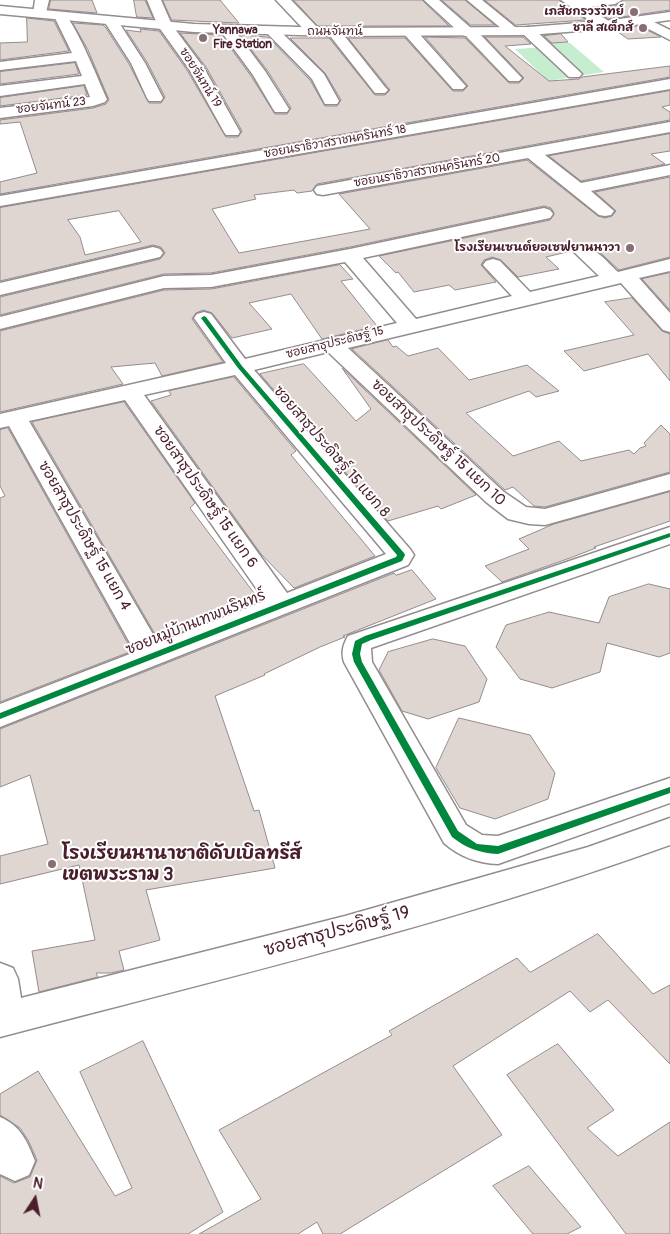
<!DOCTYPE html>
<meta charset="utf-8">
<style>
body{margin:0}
#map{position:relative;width:670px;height:1234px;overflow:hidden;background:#fff;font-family:Pangolin,sans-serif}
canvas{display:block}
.north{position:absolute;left:10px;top:1174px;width:50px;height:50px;-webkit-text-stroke:4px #fff;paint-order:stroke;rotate:11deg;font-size:14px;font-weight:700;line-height:20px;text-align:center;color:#4a1f2b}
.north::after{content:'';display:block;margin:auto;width:18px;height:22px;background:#4a1f2b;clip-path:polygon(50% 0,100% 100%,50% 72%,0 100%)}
</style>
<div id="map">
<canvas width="670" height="1234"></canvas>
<div class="north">N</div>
</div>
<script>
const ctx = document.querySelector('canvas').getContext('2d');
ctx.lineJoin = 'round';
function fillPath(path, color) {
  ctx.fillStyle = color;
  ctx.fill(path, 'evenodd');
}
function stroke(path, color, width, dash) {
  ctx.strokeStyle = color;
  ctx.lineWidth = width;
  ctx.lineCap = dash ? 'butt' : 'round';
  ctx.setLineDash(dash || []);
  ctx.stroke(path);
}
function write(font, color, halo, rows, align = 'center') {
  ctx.font = font + ' Pangolin,"Playpen Sans Thai",sans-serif';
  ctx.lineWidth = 4;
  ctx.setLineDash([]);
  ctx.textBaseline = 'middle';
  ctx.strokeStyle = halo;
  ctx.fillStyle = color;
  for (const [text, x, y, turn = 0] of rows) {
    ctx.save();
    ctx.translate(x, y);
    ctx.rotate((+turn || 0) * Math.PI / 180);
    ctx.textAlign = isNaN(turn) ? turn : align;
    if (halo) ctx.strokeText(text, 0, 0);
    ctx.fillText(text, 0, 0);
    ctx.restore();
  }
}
fillPath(new Path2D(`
 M553 34 562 43H570L604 72 548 81 515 49 547 47 537 35Z`), '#c7edd1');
fillPath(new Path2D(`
 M40 184 45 186 48 189 45 192 0 201V191Z`), '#b1e9f0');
const building = new Path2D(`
 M51 0H92L97 13 49 9Z
 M134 0H145L153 18 137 17Z
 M163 0H220L239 23 172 20Z
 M294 0H422L449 26H318Z
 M442 0H465L495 25H471Z
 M485 0H559L586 20 516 25Z
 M624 0H670V10L608 19 593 8 615 6Z
 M27 18 54 21 69 51 0 60V43L27 42Z
 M73 23 103 25 106 28 129 64 149 103H161L165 97 147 62 126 30 141 32 140 29 159 31 187 70 226 137H238L242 131 206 67 180 33 221 35 251 76 275 114H287L291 108 267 70 240 35 268 37 310 80 325 106H337L341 100 325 73 290 38H329L375 95H385L390 90 348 38H405L453 91H463L468 86 425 37 465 38 509 83H519L524 78 485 37H523L531 44 505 46 549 81 579 79 582 77 670 66V77L0 194V182L37 173 20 122 0 124V120L93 108 106 104 109 100 88 50Z
 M639 26 661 37 628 39 615 30Z
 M561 34 568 42 552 43 544 36Z
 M75 63 79 74 0 84V72Z
 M84 86 87 95 0 106V98Z
 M670 91V105L662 107 670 112V120L317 184 312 191 297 193 294 190 254 195 256 199 212 209 239 253 370 229 339 194 527 160 598 216 605 218 612 216 616 211 595 192 670 177V257L619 270 593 246 576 245 571 251 546 257 559 269 518 277 501 260 492 257 484 260 481 265 496 282 455 290 449 285 414 292 398 272 396 273 379 256 550 220 554 213 551 208 544 206 350 247 211 273 164 274 0 315V297L160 259 165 253 161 247 153 245 0 281V208ZM119 211 141 242 85 255 80 237 68 220Z
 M670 134V151L651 154 665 164 581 181 549 156Z
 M340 265 353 279 341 281 377 326 322 339 291 294 249 303 272 329 232 338 212 313 203 310 196 313 192 319 223 362 162 376 155 363 111 367 123 384 0 412V331L164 290 211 289Z
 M670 273V310L642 279Z
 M632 298 662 331 670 334V381L648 354 584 371 564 351 634 335 605 302Z
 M388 340 393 347 396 346 408 356 438 348 469 380 527 365 559 391 536 397 529 391 466 413 513 456 559 441 581 461 629 450 634 454 640 448 646 446 644 443 661 425 670 434V472L545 507 534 506 513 487 505 490 352 349Z
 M304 364 356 421 371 409 342 368 476 495 441 509 438 506 388 521 260 374Z
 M234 377 296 451 291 455 375 556 294 588 261 554 151 401 171 395 169 391Z
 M124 402 195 503 190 508 260 601 159 641 32 422Z
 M8 428 132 651 0 702V498L5 496 0 486V430Z
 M670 492V521L594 547 596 548 570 558 502 582 485 566 529 549 519 539 554 524Z
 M412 570 436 599 343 636 345 637 320 647 264 674 265 675 215 696 254 811 259 810 275 868 146 890 160 940 119 951 124 970 111 973H96L98 977 39 992 32 951 95 940 79 865 0 884V856L48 844 30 775 0 787V729L394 573 396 575Z
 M649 584 670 589V653L659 657 607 643 600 672 552 688 520 679 496 647 506 625 549 612 599 623 609 597Z
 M433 639 465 646 487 679 479 702 428 719 402 711 379 670 388 652Z
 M459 718 530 735 555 773 548 799 495 819 460 808 436 768Z
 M598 934 653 994 670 985V1064L608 1000 590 1012 570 991 453 1066 502 1135 340 1234H323L317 1222 298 1234H199L261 1199 219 1130 392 1035 389 1031 517 958 530 972Z
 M143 1041 223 1212 188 1234H0V1176L14 1183 30 1177 37 1160 28 1140 20 1128 0 1115V1094L38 1071 115 1196 132 1188 80 1072Z
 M558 1044 614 1110 587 1128 618 1156 670 1122V1234H626L507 1075Z
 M529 1166 581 1227 567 1234H533L493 1186Z`);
fillPath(building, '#dfd5d1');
stroke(building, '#948c8e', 1);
const minor = new Path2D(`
 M35 0H49L45 17H35L33 14Z
 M147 0H161L172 25 204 68 240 132 238 135H226L224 132 189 69 158 26Z
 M276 0H291L319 29 321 32 319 35H309Z
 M424 0H439L471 28 475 29 519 75 522 78 519 81H509L466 36 462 35Z
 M467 0H482L520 31 518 34H508Z
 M561 0H622L615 4 588 7 610 22 612 25 610 28H600Z
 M61 12C73 15 100 84 107 99L105 102 93 106 0 118V108L90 97 85 84 0 96V86L82 76 76 61 0 70V62L72 53 54 16Z
 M642 16 670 30V40L637 23 635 20Z
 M111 17 116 18 145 63 163 98 161 101H149L147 98 131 63 104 21Z
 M227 26 232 27 265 71 289 109 287 112H275L273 109 253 75 220 30 222 27Z
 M272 27 277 28 324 74 339 101 337 104H325L312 79 265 31 267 28Z
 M528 27 533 28 579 71 582 74 579 77H569L523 34 521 31 523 28Z
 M334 28 339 29 385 87 388 90 385 93H375L327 32 329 29Z
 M410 28 415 29 463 83 466 86 463 89H453L405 35 403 32 405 29Z
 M670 79V89L0 206V196Z
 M670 122V132L545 155 581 183 670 165V175L591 191 614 211 611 215 605 216 599 215 528 158 323 195 317 194 314 190 317 186 323 185Z
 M544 208 550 210 553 214 550 218 363 258 416 319 512 296 483 265 486 261 493 259 500 261 530 292 599 276 573 251 576 247C593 243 606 261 618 272L670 259V271L639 278 670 313V332L663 330 621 283 348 348 504 492 526 507 545 509 670 474V490L545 525 529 524 508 519 486 502 328 352 254 370 410 549 414 555 408 565 0 727V704L135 652 9 426 0 428V414L226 363 194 318 197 314 204 312 211 314 245 359 397 323 345 262 211 287 164 288 0 329V317L164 276 211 275 350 249ZM235 375 386 554 287 593 144 395ZM125 400 265 601 158 643 29 421Z
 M153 247 160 249 163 253 160 257 0 295V283Z
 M670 527V544L371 648 372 662 466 825 482 835 498 836 670 778V803L498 864C477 863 460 857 444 843L344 662C341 652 343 645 348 636Z
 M670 818V845C452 924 224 978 0 1037V963L13 968 18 979 21 998 345 916 588 847Z
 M0 1117C21 1126 27 1141 35 1161L29 1175 15 1181 0 1174Z`);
const major = new Path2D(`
 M0 6 194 24 334 28 528 27 605 21 670 12V20L605 29 528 35 334 36 194 32 0 14Z`);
stroke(minor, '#948c8e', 3);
stroke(major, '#948c8e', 3);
fillPath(minor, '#fff');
fillPath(major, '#fff');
fillPath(new Path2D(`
 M204 316 206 317 242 366 404 553 405 555 402 561 0 719V713L396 557 397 555 238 368 201 318Z
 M670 533V537L371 640 362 644 360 654 362 662 458 831 477 844 498 846 670 787V793L498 854C479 853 466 848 452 837L354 662 352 654 355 641 365 636Z`), '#00873e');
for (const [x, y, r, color] of [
 [634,12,5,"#896d75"],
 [643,28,5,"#896d75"],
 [203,38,5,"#896d75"],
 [630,248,5,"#896d75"],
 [52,864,5,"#896d75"]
]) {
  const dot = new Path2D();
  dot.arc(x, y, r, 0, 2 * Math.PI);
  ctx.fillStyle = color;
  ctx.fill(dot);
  stroke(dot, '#fff', 2);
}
write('bold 12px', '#4a1f2b', '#fff', [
 ["เภสัชกรวรวิทย์",624,12],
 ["ชาลี สเต็กส์",633,28],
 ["Yannawa",213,31,"left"],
 ["Fire Station",213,45,"left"],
 ["โรงเรียนเซนต์ยอเซฟยานนาวา",620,248]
], 'right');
write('12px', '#4a1f2b', '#fff', [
 ["ถนนจันทน์",335,32],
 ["ซอยจันทน์ 19",200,78,58],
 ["ซอยจันทน์ 23",51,106,-7],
 ["ซอยนราธิวาสราชนครินทร์ 18",335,142,-10],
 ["ซอยนราธิวาสราชนครินทร์ 20",427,171,-10],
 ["ซอยสาธุประดิษฐ์ 15",335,343,-14]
]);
write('15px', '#4a1f2b', '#fff', [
 ["ซอยสาธุประดิษฐ์ 15 แยก 10",438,443,43],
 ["ซอยสาธุประดิษฐ์ 15 แยก 8",331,452,49],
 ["ซอยสาธุประดิษฐ์ 15 แยก 6",205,497,55],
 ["ซอยสาธุประดิษฐ์ 15 แยก 4",84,536,60],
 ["ซอยหมู่บ้านเทพนรินทร์",196,623,-22]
]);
write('bold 18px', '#4a1f2b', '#fff', [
 ["โรงเรียนนานาชาติดับเบิลทรีส์",62,854],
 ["เขตพระราม 3",62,875]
], 'left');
write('18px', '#4a1f2b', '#fff', [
 ["ซอยสาธุประดิษฐ์ 19",337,932,-15]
]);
</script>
